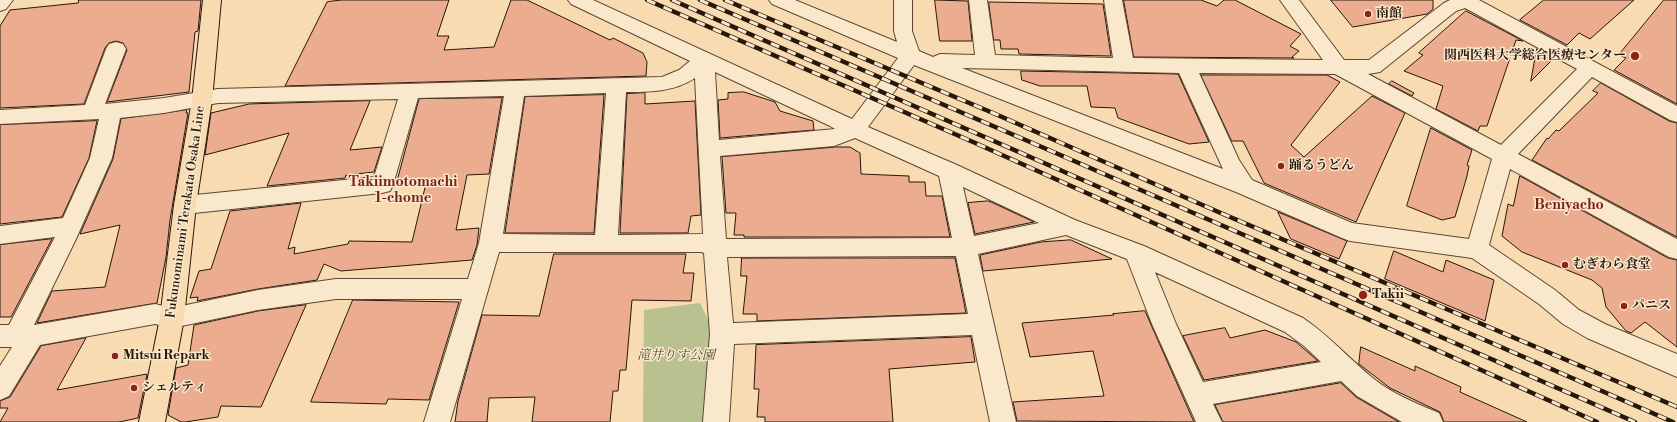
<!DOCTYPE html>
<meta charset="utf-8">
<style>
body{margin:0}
canvas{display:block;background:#f8dbb0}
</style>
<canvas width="1677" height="422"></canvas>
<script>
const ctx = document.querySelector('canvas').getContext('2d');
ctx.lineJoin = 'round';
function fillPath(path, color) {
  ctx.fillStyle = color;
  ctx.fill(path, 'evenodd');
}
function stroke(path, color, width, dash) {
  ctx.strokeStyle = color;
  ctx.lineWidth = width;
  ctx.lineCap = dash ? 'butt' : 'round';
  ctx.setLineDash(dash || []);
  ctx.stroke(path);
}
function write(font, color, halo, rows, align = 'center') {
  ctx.font = font + ' "Libre Bodoni","Noto Serif JP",serif';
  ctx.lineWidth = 3;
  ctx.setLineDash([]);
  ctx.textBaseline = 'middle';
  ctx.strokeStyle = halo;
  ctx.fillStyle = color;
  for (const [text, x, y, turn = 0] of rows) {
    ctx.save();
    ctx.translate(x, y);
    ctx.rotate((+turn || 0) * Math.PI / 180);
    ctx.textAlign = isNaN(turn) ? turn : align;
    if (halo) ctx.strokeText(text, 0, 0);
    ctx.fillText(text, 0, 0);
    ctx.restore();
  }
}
fillPath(new Path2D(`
 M700 303 711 326 706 422H643L644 310Z`), '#b8c18f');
const building = new Path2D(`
 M79 0H201L198 31 195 32 189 92 107 102 127 50 123 43 116 41 109 43 105 48 84 104 0 108V26L10 10 78 3Z
 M342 0H449L437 36H449L444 50 494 47 511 0H527L610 40 613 38 643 53 647 62 646 76 285 86 327 2Z
 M935 0 968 1 972 41H940Z
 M1124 0H1201L1217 6 1224 0H1235L1301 34 1290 46 1299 51 1292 57 1294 58 1134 57Z
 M1331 0H1433V9L1427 14 1353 27Z
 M1544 0H1634L1590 39 1579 33 1567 45 1520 20Z
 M1664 0H1677V104L1614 70 1626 58 1619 55Z
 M989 2 1103 4 1111 56 1019 54 1018 49H1001L1000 40H994Z
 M1466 11 1523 41 1516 40 1487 126H1480L1478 131 1436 109 1443 86 1404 71 1423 55 1419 53Z
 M1537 49 1554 58 1531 81Z
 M1021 71 1178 74 1209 142 1189 144 1118 118 1115 108 1091 107 1087 86H1040L1022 80Z
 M1201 75H1327L1340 82 1291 145 1304 157 1372 96 1405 113 1356 222 1264 183 1243 141H1232Z
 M1392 81 1414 93 1412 96 1389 84Z
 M1601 83 1669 121 1677 123V237L1532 160 1547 138 1548 139 1556 130 1559 131 1598 93 1593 91Z
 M744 92 775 102 780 111 813 121 814 130 720 138 718 100 728 99V93Z
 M645 93V104L695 101 701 215 691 216 688 233H620L627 94Z
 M604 95 594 233H505L525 97Z
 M502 98 489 174 467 175 456 230 479 228 477 245 472 260 341 271 324 264 317 280 258 289 197 301 198 297 190 298 199 271 211 269 230 211 301 203 288 249 295 247 294 254 348 244 349 241 412 242 427 179 397 181 419 99Z
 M370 101 350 150 382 147 374 172 346 175 345 178 267 186 289 133 205 155 211 113 249 104Z
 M187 110 186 113H188L170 220 166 257 157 303 37 323 52 291 105 287 120 225 80 234 113 159 121 119Z
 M97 121 89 158 62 217 0 224V125Z
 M1431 128 1472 150 1467 165 1469 166 1467 176 1455 217 1442 220 1407 206Z
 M836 147H850L860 153 861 174 909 176V182H925L926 196H942L950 237H744V235H734L736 213H726L722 157Z
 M1520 176 1668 258 1677 260V347L1645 322 1631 333 1626 331 1606 307 1602 288 1592 280 1522 252 1502 236 1508 204 1513 206Z
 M988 201 991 202 1034 222 975 234 968 203Z
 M1278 212 1347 241 1339 259 1291 239Z
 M52 239 11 317H0V245Z
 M1071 240 1112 259 983 271 980 255 1041 242Z
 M1394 251 1443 272 1446 260 1494 280 1485 321 1385 279Z
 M554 254H686L683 273H694L691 301 632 300 626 370H620L618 391H613L610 422H532L535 397 489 398 487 422H455L458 401 482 315 539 316Z
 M742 258H955L966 313 757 321V314H743L747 276H741Z
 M353 300 459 302 429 400 388 399 386 404 311 402Z
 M306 305 261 407 221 406 218 417 185 422H181L168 415 176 368 188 365 194 325 258 311Z
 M1145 311 1194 422 1017 421 1013 402 1104 396 1093 351 1030 357 1022 323 1114 315 1113 314Z
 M1225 328 1230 338 1265 330 1296 342 1318 361 1204 380 1183 336Z
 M971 337 975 362 889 369 893 422H765V417H757L759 389H754L756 345Z
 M86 338 57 390 147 374 138 418 119 422H0L8 408H0V401L10 397 41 346Z
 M1361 347 1415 371V366L1461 387 1460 392 1527 422H1444L1440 412 1390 388 1359 364Z
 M1341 383 1356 397 1399 422H1223L1215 405Z`);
fillPath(building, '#ecac8f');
stroke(building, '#27170b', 1);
const minor = new Path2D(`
 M0 0H13L6 9 0 11Z
 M568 0H593L852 119 898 58 772 4 769 0H795L897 42 894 31V0H912V31L919 51 933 57 940 54 975 55 969 0H987L995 55 1113 58 1104 0H1122L1133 58 1323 60 1280 0H1299L1344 60H1369L1444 3 1450 0H1479L1677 106V122L1670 120 1592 77 1518 154 1677 239V259L1669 257 1510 169 1489 245 1555 290 1579 310 1605 324 1677 354V377L1587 338 1563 324 1539 304 1472 258 1350 241 1342 238 1236 192 914 65 868 127 957 165 1075 220 1144 246 1303 318C1330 336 1349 359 1374 379 1393 394 1417 404 1439 413L1443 422H1402L1357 396 1341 381 1213 404 1222 422H1196L1152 324 1127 259 1066 235 978 254 1016 422H990L972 335 734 344 729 422H703L710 334 704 253 701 252H499L450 422H424L462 299H336L258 310 172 328 155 324 40 345 9 396 0 400V366L12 347H0V325H9L55 237 0 244V226L63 218 90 158 99 119 0 124V110L85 105 106 49 109 44 116 42 123 44 126 49 105 104 164 98 218 89 662 77 679 70 690 61 571 4ZM1465 8 1577 69 1501 145 1368 74 1380 72 1456 11ZM962 68 1179 73 1223 169ZM715 72 830 126 835 129 719 140ZM1199 73 1335 74 1492 159 1469 239 1352 223 1252 180 1239 160ZM695 78 703 234 618 235 626 92C650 92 674 92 695 78ZM606 93 595 235 503 234 524 96ZM504 96 479 243 468 279H336L258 290 172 308 155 304 34 325 76 239 112 158 120 118 164 113 218 103 398 99 374 177 185 196 177 199 174 205 177 211 185 214 382 193 390 191 393 185 418 98ZM855 138 939 176 952 238 726 239 720 156 834 146ZM963 187 1039 223 974 236ZM956 256 968 314 733 323 727 257ZM1155 272 1285 332 1304 346 1321 362 1203 382 1176 324Z`);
const major = new Path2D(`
 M203 0H221L212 100 196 205 184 318 165 422H139L160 318 174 205 192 100Z`);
stroke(minor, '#5b4834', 2);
stroke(major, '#27170b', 2);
fillPath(minor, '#fae8cc');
fillPath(major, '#f8dbb0');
const rail = new Path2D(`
 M647 0 973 142 1597 422
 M672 0 1635 422
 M700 0 1065 157 1673 422
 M725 0 993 113 1223 214 1677 407`);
stroke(rail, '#27170b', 4.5);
stroke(rail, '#fae8cc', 3, [9]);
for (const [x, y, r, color] of [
 [1368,14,4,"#8f2418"],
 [1635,56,5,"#8f2418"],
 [1281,166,4,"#8f2418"],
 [1565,265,4,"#8f2418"],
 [1363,295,5,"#8f2418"],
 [1624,306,4,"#8f2418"],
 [115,356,4,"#8f2418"],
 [134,388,4,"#8f2418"]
]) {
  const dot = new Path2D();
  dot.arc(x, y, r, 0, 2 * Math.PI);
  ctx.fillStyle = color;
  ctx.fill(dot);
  stroke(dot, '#fae8cc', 1.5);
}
write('bold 13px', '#27170b', '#fae8cc', [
 ["南館",1376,14],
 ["関西医科大学総合医療センター",1626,56,"right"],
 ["踊るうどん",1289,166],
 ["むぎわら食堂",1573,265],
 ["Takii",1372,295],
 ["パニス",1632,306],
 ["Mitsui Repark",123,356],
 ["シェルティ",142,388]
], 'left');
write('13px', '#27170b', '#fae8cc', [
 ["Fukunominami Terakata Osaka Line",186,212,-82]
]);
write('italic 13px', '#524a33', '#fae8cc', [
 ["滝井りす公園",676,356]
]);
write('bold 14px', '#7a1f14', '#fae8cc', [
 ["Takiimotomachi",403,183],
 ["1-chome",403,199],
 ["Beniyacho",1569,206]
]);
</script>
